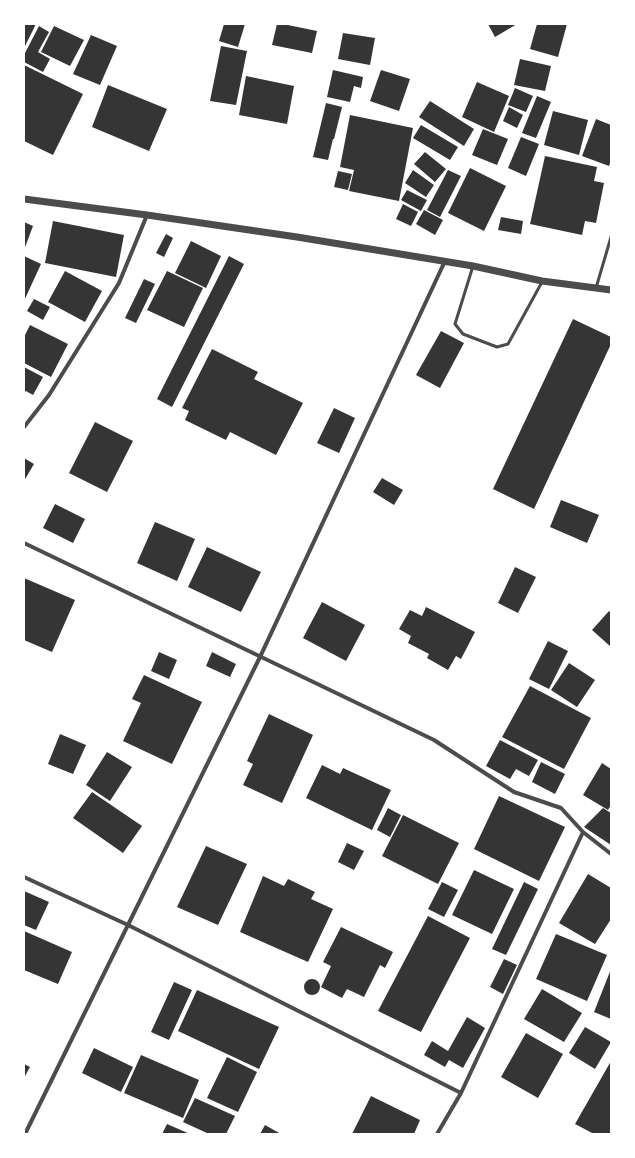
<!DOCTYPE html>
<style>
body{margin:0}
#map{position:relative;width:635px;height:1158px;overflow:hidden;background:#fff;font-family:"IBM Plex Serif",serif}
canvas{display:block}
.frame{position:absolute;inset:0;border:25px solid #fff;pointer-events:none}
</style>
<div id="map">
<canvas width="635" height="1158"></canvas>
<div class="frame"></div>
</div>
<script>
const ctx = document.querySelector('canvas').getContext('2d');
ctx.lineJoin = 'round';
function fillPath(path, color) {
  ctx.fillStyle = color;
  ctx.fill(path, 'evenodd');
}
function stroke(path, color, width, dash) {
  ctx.strokeStyle = color;
  ctx.lineWidth = width;
  ctx.lineCap = dash ? 'butt' : 'round';
  ctx.setLineDash(dash || []);
  ctx.stroke(path);
}
fillPath(new Path2D(`
 M24 24H36L24 48Z
 M224 24H245L238 47 219 41Z
 M277 24H283L317 31 312 53 272 45Z
 M488 24H517L495 37Z
 M537 24H567L558 57 530 49Z
 M39 26 49 32 38 52 50 59 43 72 24 62V55Z
 M54 26 84 40 70 66 41 52Z
 M343 33 375 38 370 65 338 59Z
 M91 35 117 46 100 85 73 74Z
 M221 46 247 51 236 105 210 101Z
 M520 59 551 66 545 91 514 85Z
 M24 65 83 94 53 155 24 141Z
 M333 70 363 77 361 88 354 86 350 102 327 97Z
 M381 70 410 79 399 111 370 101Z
 M246 76 294 86 287 124 239 115Z
 M477 82 509 96 494 132 462 117Z
 M108 85 167 109 149 151 92 127Z
 M515 88 533 96 526 112 508 105Z
 M537 96 551 102 536 138 522 133Z
 M430 101 474 129 464 146 419 117Z
 M326 103 342 107 334 139H333L328 160 313 157Z
 M509 107 523 115 517 128 503 121Z
 M553 111 588 120 579 155 544 145Z
 M350 115 413 128 399 201 349 191 354 170 340 167Z
 M596 119 611 125V160L609 166 582 156Z
 M421 125 458 147 450 160 413 138Z
 M483 129 508 139 497 165 472 155Z
 M521 137 539 144 526 176 508 168Z
 M425 152 446 169 435 182 414 164Z
 M545 156 597 167 594 181 604 183 596 223 585 221 582 235 530 224Z
 M470 168 506 186 484 231 448 213Z
 M413 170 434 185 426 197 405 183Z
 M448 170 461 176 440 217 427 210Z
 M338 171 352 174 348 190 334 187Z
 M407 190 427 200 421 211 401 200Z
 M403 204 418 212 411 226 396 219Z
 M424 210 443 220 435 235 416 224Z
 M501 217 523 221 521 234 498 230Z
 M53 221 124 235 116 277 45 263Z
 M24 222 33 226 24 250Z
 M166 234 173 238 164 257 156 253Z
 M191 241 221 256 206 288 175 273Z
 M24 256 41 264 24 301Z
 M229 256 244 264 172 407 157 399Z
 M65 271 102 291 85 322 48 302Z
 M167 271 203 288 184 327 147 310Z
 M144 279 155 284 136 323 125 318Z
 M34 299 50 307 43 320 27 311Z
 M573 319 611 337V344L534 509 493 489Z
 M30 325 68 344 51 377 24 363V337Z
 M441 331 464 343 440 388 416 375Z
 M212 349 258 372 254 379 303 403 276 455 230 432 226 440 185 420 189 411 182 408Z
 M24 367 43 377 33 395 26 391 24 393Z
 M334 408 355 418 339 453 317 443Z
 M95 422 133 441 107 492 69 473Z
 M24 458 34 464 24 481Z
 M382 478 403 490 394 505 373 492Z
 M561 500 599 515 587 543 550 527Z
 M55 504 85 519 73 543 43 528Z
 M155 522 195 539 177 581 137 563Z
 M207 547 261 572 241 612 188 587Z
 M515 567 536 577 518 613 498 603Z
 M24 578 75 600 52 652 24 640Z
 M322 602 365 625 346 661 303 638Z
 M426 607 475 632 461 659 456 656 448 670 427 658 429 654 408 643 411 636 399 629 410 610 422 616Z
 M609 611 611 613V647L592 630Z
 M548 641 568 651 549 689 529 679Z
 M159 652 177 660 169 679 151 671Z
 M212 652 236 664 230 677 206 666Z
 M569 663 595 680 577 707 551 690Z
 M144 675 202 702 172 764 123 741 141 703 132 699Z
 M530 686 591 718 564 769 502 737Z
 M269 714 313 735 282 803 243 785 253 764 247 761Z
 M60 734 86 745 73 774 48 764Z
 M500 740 538 760 529 776 516 769 510 779 486 766Z
 M107 752 132 767 110 801 86 785Z
 M541 762 565 774 555 794 532 782Z
 M602 763 611 769V805L608 810 583 795Z
 M322 765 340 774 343 768 391 790 372 830 306 798Z
 M92 792 142 826 123 853 73 818Z
 M499 796 565 827 539 881 474 849Z
 M388 808 401 815 390 837 377 830Z
 M603 808 611 813V845L584 827Z
 M403 815 459 843 438 884 382 856Z
 M347 843 364 851 354 870 338 862Z
 M206 846 247 864 218 925 177 907Z
 M474 870 514 889 492 934 452 915Z
 M588 874 611 888V919L595 944 559 923Z
 M263 876 284 886 288 879 315 892 311 899 333 909 308 962 240 932Z
 M442 882 458 890 444 917 428 909Z
 M524 882 538 889 506 955 492 949Z
 M24 891 49 902 36 930 24 925Z
 M428 916 470 938 421 1032 378 1011Z
 M341 927 393 952 385 968 380 965 364 997 347 989 342 998 321 987 331 966 323 962Z
 M24 931 72 952 58 984 24 970Z
 M556 934 607 955 587 1001 536 979Z
 M504 959 517 965 503 994 490 987Z
 M611 969V1019L594 1012Z
 M304 987a8 8 0 1 1 16 0a8 8 0 1 1-16 0Z
 M174 982 192 990 169 1040 151 1032Z
 M542 989 582 1013 564 1042 524 1019Z
 M197 990 279 1027 259 1069 178 1031Z
 M467 1017 485 1028 463 1068 449 1060 445 1067 424 1055 432 1041 448 1051Z
 M585 1027 611 1042 595 1069 569 1053Z
 M526 1033 563 1054 538 1098 501 1077Z
 M94 1048 133 1067 121 1092 82 1073Z
 M141 1055 199 1080 183 1118 124 1093Z
 M227 1057 257 1072 238 1112 207 1098Z
 M611 1061V1134H594L575 1124Z
 M24 1064 30 1067 24 1078Z
 M371 1096 420 1120 414 1134H352Z
 M195 1098 235 1116 226 1134H209L183 1122Z
 M167 1124 190 1134H162Z
 M265 1125 281 1134H260Z`), '#353535');
stroke(new Path2D(`
 M473 266 455 324 463 334 497 347 508 344 542 282
 M596 288 611 237`), '#4c4c4c', 3);
stroke(new Path2D(`
 M24 427 49 395 119 283 147 215
 M24 543 434 740 514 792 561 808 583 832 611 854
 M24 877 128 925 461 1093
 M25 1134 260 657 445 261
 M437 1134 461 1093 583 832`), '#4c4c4c', 4);
stroke(new Path2D(`
 M24 199 147 215 297 237 473 266 542 281 611 290`), '#4c4c4c', 7);
</script>
